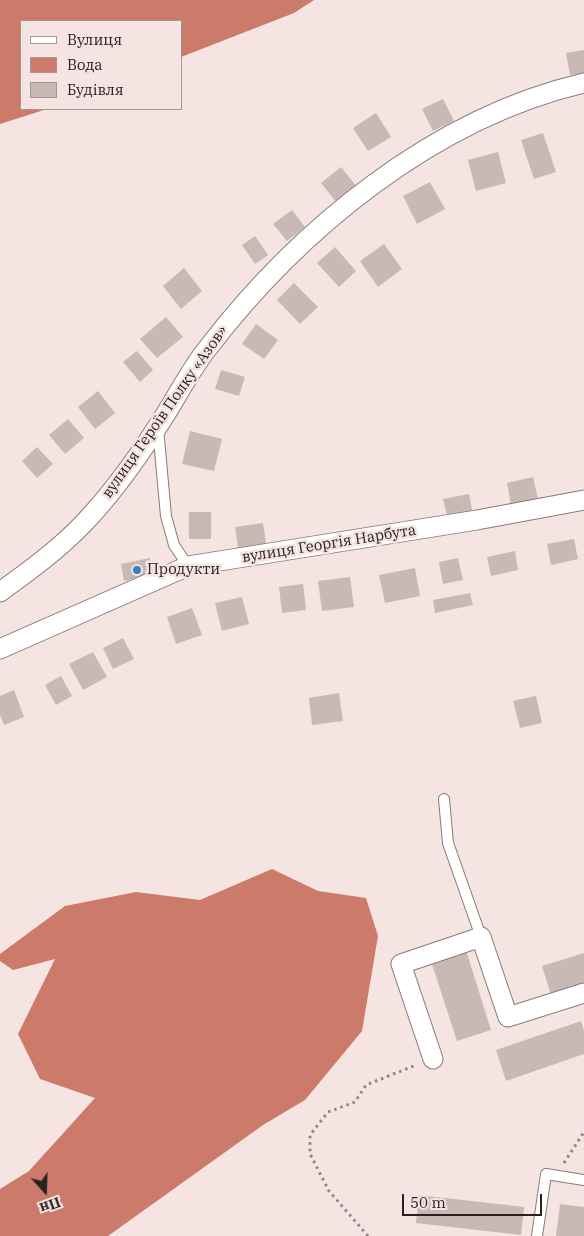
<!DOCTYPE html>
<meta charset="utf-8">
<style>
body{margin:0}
#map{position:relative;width:584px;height:1236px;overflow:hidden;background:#f5e4e1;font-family:"IBM Plex Serif",serif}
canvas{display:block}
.legend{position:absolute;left:20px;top:20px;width:162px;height:90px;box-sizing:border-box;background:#f5e4e1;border:1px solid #a39694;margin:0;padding:6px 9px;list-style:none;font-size:15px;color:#272120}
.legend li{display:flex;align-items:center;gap:10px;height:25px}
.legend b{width:25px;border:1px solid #a39694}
.north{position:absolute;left:20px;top:1166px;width:50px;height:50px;-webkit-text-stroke:4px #f5e4e1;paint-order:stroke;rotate:160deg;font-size:14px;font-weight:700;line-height:20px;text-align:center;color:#272120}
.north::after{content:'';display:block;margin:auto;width:18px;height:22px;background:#272120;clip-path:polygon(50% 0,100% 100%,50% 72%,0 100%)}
.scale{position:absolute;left:402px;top:1194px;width:140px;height:22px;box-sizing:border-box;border:2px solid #272120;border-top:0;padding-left:6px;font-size:15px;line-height:18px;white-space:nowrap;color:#272120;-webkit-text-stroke:4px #f5e4e1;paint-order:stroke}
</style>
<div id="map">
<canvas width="584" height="1236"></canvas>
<ul class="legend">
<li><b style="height:6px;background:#fff"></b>Вулиця</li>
<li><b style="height:14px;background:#cc7a69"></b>Вода</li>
<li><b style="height:14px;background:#c9b9b5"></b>Будівля</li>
</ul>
<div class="north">Пн</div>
<div class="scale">50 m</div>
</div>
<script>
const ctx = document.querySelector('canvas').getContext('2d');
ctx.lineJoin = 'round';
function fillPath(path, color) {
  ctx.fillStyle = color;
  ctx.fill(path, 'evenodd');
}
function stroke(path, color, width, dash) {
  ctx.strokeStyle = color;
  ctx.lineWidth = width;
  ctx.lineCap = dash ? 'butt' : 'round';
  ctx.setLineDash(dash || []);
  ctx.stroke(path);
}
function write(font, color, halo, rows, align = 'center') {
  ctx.font = font + ' "IBM Plex Serif",serif';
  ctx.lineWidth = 5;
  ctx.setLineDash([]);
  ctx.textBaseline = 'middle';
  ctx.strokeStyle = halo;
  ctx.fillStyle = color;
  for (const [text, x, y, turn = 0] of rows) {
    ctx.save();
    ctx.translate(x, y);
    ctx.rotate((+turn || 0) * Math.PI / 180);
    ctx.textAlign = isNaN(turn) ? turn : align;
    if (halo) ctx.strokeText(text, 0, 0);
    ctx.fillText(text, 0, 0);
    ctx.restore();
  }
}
fillPath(new Path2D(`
 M0 0H314L294 13 181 57V21H21V109H47L0 124Z
 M272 869 318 891 366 898 378 936 362 1031 305 1100 263 1125 108 1236H0V1189L29 1171 95 1098 40 1079 18 1034 55 959 13 970 0 961V954L65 906 136 892 200 900Z`), '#cc7a69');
fillPath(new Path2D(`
 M584 50V73L570 75 566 53Z
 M443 99 454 121 433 131 422 109Z
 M376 113 391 137 368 151 353 128Z
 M543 133 556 172 534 179 521 140Z
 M498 152 506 183 476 191 468 160Z
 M341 167 357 187 337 203 321 183Z
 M430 182 445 209 417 224 403 196Z
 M292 210 305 227 287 241 273 224Z
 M255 236 268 255 255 264 242 245Z
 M384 244 402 269 378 287 360 261Z
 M335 247 356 271 339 287 317 263Z
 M184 268 202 291 181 309 163 286Z
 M294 283 318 307 300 324 277 300Z
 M166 317 183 337 157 358 140 339Z
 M256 324 278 340 264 359 242 344Z
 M137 351 153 370 140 382 123 362Z
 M221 370 245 377 239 396 215 389Z
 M98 391 115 413 95 429 78 407Z
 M68 419 84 438 65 454 49 435Z
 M190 431 222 439 214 471 182 464Z
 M37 447 53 464 37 478 22 461Z
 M533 477 539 504 512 510 507 483Z
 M469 494 473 514 448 519 443 499Z
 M189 512H211V539H189Z
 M263 523 267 550 239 554 235 527Z
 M574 539 578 559 551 565 547 544Z
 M515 551 518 570 491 576 487 557Z
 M150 558 154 575 124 581 121 564Z
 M458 558 463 580 443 584 439 562Z
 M415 568 420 596 385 603 379 575Z
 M350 577 354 607 322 611 318 581Z
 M303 584 306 610 282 613 279 587Z
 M470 593 473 605 435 613 433 600Z
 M242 597 249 624 222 631 215 603Z
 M192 608 202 635 176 644 167 617Z
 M123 638 134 659 113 669 103 648Z
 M93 652 107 677 83 690 69 664Z
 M61 676 72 696 56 705 45 685Z
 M14 690 24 717 4 725 0 715V696Z
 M339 693 343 721 312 725 309 698Z
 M536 696 542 723 520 728 513 701Z
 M465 947 491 1030 457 1041 430 958Z
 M584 953V985L551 995 542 966Z
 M581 1021 584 1031V1054L506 1081 496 1050Z
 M419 1195 524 1207 521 1235 416 1223Z
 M560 1204 584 1207V1236H556Z`), '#c9b9b5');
const lane = new Path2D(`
 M158 428 166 516 174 545 188 566
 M444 799 448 843 481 937
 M537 1236 546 1174 584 1180`);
const street = new Path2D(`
 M0 592C29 571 58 550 83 524 111 495 136 460 158 426 175 401 188 373 207 349 299 229 434 118 584 83
 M0 649 188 566 477 520 584 500
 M433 1059 401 964 481 937 508 1017 584 993`);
stroke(lane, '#897a76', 12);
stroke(street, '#897a76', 21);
stroke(new Path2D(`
 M564 1163 584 1132
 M368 1236 329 1191 310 1154V1135L328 1112 355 1102 366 1085 416 1065`), '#908583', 3, [2.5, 4]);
stroke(lane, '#fff', 10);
stroke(street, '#fff', 19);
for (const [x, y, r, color] of [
 [137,570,5,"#3882b6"]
]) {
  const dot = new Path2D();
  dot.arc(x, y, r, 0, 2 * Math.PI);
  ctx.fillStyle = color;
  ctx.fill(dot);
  stroke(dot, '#f5e4e1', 2);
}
write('15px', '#272120', '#f5e4e1', [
 ["вулиця Героїв Полку «Азов»",165,412,-55],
 ["вулиця Георгія Нарбута",329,544,-9]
]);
write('15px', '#272120', '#f5e4e1', [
 ["Продукти",147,570]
], 'left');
</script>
